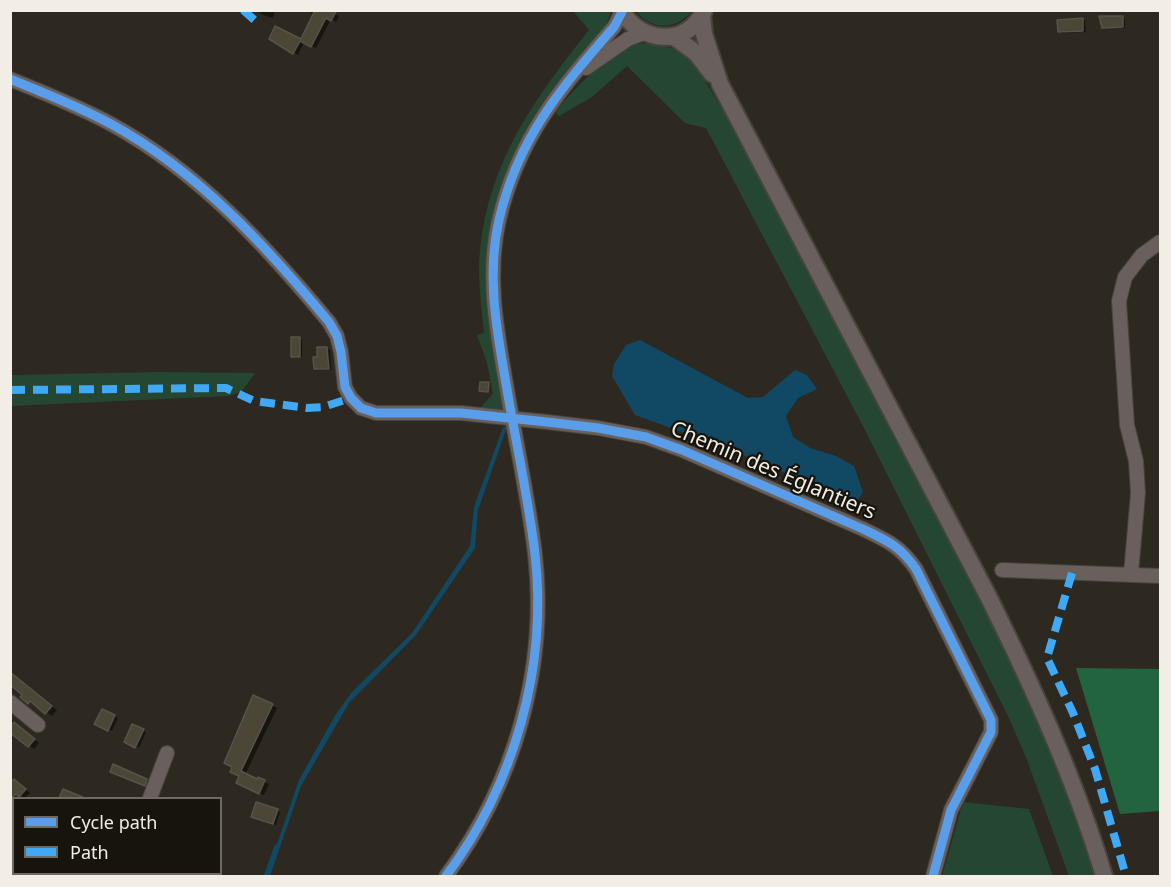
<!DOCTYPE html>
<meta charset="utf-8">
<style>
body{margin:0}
#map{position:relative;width:1171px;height:887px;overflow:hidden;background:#2d2921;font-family:"Noto Sans",sans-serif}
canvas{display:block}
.frame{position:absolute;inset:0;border:12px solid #f3eee5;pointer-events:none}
.legend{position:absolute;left:12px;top:797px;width:210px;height:78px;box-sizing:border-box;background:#17130d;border:2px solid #6f6b63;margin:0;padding:8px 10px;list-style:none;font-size:18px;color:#f3eee5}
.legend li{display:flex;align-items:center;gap:12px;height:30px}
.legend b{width:30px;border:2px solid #6f6b63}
</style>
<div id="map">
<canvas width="1171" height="887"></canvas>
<div class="frame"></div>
<ul class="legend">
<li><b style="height:8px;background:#5a9eea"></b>Cycle path</li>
<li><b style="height:8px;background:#3fa9f5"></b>Path</li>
</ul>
</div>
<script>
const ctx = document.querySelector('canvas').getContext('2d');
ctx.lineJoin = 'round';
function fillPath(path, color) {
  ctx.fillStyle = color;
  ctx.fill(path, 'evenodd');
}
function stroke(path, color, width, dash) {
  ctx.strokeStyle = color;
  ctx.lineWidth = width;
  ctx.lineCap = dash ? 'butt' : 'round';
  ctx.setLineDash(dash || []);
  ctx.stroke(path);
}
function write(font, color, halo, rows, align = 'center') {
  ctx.font = font + ' "Noto Sans",sans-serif';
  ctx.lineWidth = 4.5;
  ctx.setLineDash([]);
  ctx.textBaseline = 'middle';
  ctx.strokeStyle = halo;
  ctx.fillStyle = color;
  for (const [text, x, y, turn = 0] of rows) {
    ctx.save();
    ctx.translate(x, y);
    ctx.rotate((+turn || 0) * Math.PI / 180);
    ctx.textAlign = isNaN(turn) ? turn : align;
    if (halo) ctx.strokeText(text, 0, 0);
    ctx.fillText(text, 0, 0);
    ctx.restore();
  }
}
fillPath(new Path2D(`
 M573 11H611L606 26 566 72 542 104 515 152 501 189 487 274 490 330 503 410 497 413 477 411 493 394 487 363 477 335 484 333C482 312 479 291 479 270 482 172 530 104 589 30Z
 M636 11H692C676 30 652 31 636 11Z
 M642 43 678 49 693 60 737 135 1010 659 1062 780 1095 876H1069L1027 760 1009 718 865 430 706 128 685 123 627 66 592 97 559 116 555 112C573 90 614 46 642 43Z
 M159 372 255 373 242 391 229 396 11 406V375Z
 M963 802 1029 809 1053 876H942Z`), '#254731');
fillPath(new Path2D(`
 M1076 668 1160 669V811L1120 814Z`), '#236440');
fillPath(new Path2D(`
 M640 340 748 398 763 397 795 370 807 375 817 389 798 398 786 416 793 437 810 448 836 456 854 466 863 492 858 500 844 498 729 449 635 415 612 376 614 364 626 345Z
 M503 427H507L478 510 475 548 416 635 349 703 301 786 270 876H266L299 780 336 714 352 692 412 633 470 546 474 507Z`), '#114964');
fillPath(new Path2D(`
 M260 10H275L273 18 263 15 259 12Z
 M336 10 334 13 339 16 336 22 331 19 316 48 304 42 298 55 271 38 276 28 301 41 315 15 307 11Z
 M1122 18 1125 19V28H1106L1103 27Z
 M1082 19 1085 21 1086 32 1062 33 1059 31Z
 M299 339 302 340V357L296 358 293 356Z
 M327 348 330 350 331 370H318L315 368 318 358Z
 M13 676 57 710 52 716 36 704 34 705 29 702 10 687V679Z
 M272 705 277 708 245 775 269 784 264 795 242 785 241 775 232 771Z
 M103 711 118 718 112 731 96 724Z
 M10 719 39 743 34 749 10 731Z
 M133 726 146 732 139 748 126 741Z
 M10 782 20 784 30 793 25 798 21 796 20 798 10 792Z
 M277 810 280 812 276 825 256 818Z
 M36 874H52L51 876H35Z
 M66 874H73L82 876H65Z`), '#0007');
stroke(new Path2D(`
 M265 876 276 846`), '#114964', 3);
const building = new Path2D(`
 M311 10H337L331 21 326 18 311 47 300 41 293 54 269 39 275 26 301 39 314 12Z
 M1099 16H1123V27L1102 28Z
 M1083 18V31L1058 32 1057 20Z
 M291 337H300V357H291Z
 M317 347H327L329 369H314L313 357H317Z
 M480 382H489L488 392 479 391Z
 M10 672 52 706 45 714 30 701 28 704 20 697 22 695 10 685Z
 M253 695 273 704 241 771 257 779 258 777 265 780 259 794 236 783 239 776 230 772 232 767 224 763Z
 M102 709 115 715 108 731 94 724Z
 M14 722 35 739 28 747 10 733V726Z
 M132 724 144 729 135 748 124 742Z
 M113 764 147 779 145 786 110 772Z
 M14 779 26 789 19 797 16 794 10 799V783Z
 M63 789 85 798H59Z
 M256 802 278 809 273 824 251 817Z`);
fillPath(building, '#4c4637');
stroke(building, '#56534c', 1.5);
const minor = new Path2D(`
 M586 68 628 39 644 33
 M10 79C44 93 78 106 111 124 199 172 266 246 329 322L337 336 341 352 345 387 351 398 361 408 376 413H461L547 422 598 428 646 437 682 450 863 529C888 541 900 546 916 569L991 720V732L951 810 933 876
 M1002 570 1160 576
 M1131 574 1138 493 1136 461 1127 425 1119 301 1125 277 1142 255 1160 242
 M10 702 38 725
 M150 798 167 753
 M10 811 13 813
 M121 876 122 874
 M446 876C514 785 548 668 535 554 529 503 518 452 509 401 499 341 485 281 499 220 518 138 560 89 614 27L622 12`);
const major = new Path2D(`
 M621 10C640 43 686 48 704 11
 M702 15 704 34 720 84 988 596C1033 687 1075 779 1104 876
 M673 36 696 53 712 74`);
stroke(minor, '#48443d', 16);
stroke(major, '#48443d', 20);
stroke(minor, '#695f5d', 14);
stroke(major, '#695f5c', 16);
stroke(new Path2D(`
 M243 10 259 24
 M10 390 226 388 254 401 307 408 323 407 351 398
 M1072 573 1047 658 1073 713 1095 769 1126 876`), '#3fa9f5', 8, [15, 8]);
stroke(new Path2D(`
 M10 79C44 93 78 106 111 124 199 172 266 246 329 322L337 336 341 352 345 387 351 398 361 408 376 413H461L547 422 598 428 646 437 682 450 863 529C888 541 900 546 916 569L991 720V732L951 810 933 876
 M446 876C514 785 548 668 535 554 529 503 518 452 509 401 499 341 485 281 499 220 518 138 560 89 614 27L622 12`), '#5a9eea', 9);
write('21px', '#f3eee5', '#17130d', [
 ["Chemin des Églantiers",773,471,23]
]);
</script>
